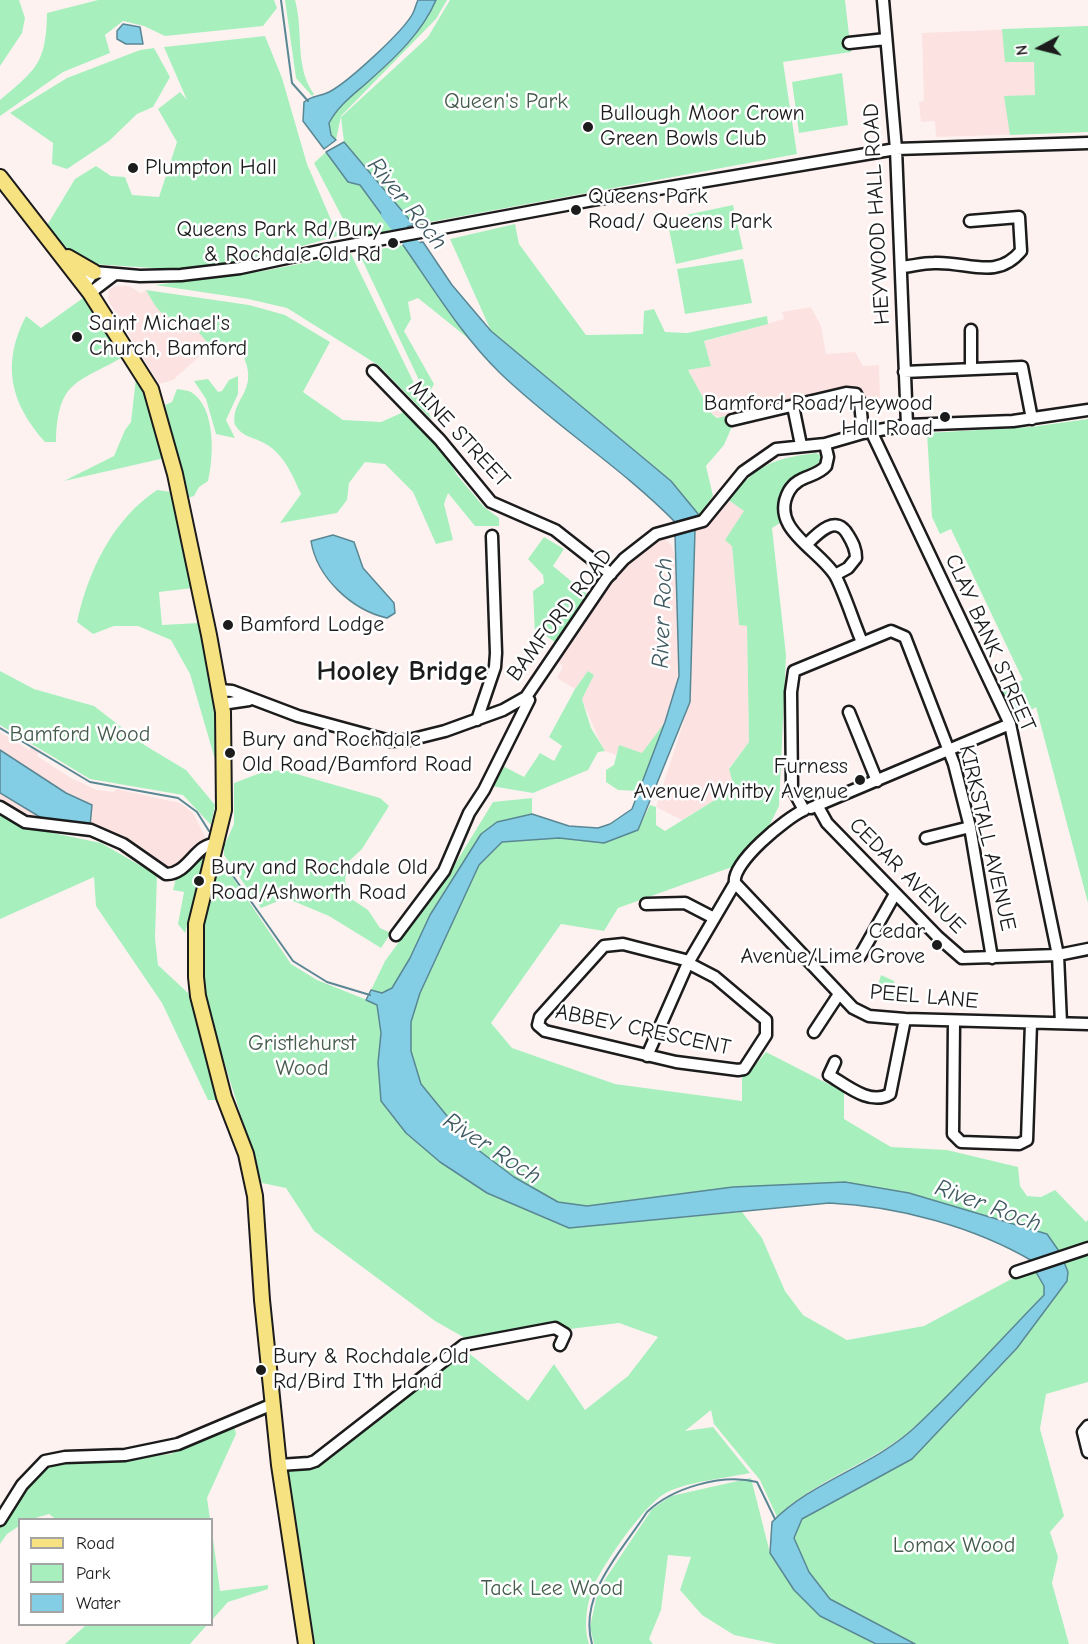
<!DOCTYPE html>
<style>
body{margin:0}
#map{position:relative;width:1088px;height:1644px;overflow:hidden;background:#fef2f1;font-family:"Comic Neue",sans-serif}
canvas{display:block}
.legend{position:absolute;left:18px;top:1518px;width:195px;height:108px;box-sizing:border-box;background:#fff;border:2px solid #a4a4a4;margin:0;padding:8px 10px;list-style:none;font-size:18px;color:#1c1c1c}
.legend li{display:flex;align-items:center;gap:12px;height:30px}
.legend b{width:30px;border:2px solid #a4a4a4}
.north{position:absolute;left:1010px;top:18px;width:60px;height:60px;-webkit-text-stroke:4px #fff;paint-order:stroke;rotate:263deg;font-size:16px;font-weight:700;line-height:24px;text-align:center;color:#1c1c1c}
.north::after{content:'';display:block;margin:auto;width:21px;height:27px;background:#1c1c1c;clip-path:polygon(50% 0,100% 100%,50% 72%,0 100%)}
</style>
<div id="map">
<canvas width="1088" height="1644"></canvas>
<ul class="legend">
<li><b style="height:8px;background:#f7e281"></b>Road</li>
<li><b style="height:16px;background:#a7f0be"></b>Park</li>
<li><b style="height:16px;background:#83cee4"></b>Water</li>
</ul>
<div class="north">N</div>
</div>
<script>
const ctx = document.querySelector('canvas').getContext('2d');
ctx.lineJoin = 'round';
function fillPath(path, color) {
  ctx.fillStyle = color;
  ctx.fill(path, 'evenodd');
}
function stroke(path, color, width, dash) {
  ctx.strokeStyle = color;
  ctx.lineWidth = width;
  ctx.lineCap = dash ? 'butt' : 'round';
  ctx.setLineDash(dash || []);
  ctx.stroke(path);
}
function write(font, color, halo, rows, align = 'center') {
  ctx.font = font + ' "Comic Neue",sans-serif';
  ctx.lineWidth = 5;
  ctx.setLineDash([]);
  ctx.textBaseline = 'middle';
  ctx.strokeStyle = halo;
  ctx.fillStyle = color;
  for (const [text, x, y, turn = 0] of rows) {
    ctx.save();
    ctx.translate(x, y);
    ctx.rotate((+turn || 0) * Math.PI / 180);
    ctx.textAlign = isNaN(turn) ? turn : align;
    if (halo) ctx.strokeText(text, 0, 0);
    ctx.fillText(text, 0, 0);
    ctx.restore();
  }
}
fillPath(new Path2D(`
 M1088 26V132L936 137 935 121 921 122 919 102 924 101 922 33Z
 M117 286H129L141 293 146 290 162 314 189 323 200 332 210 347 173 380 159 384 108 300 109 289Z
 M811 307 821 326 826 354 855 352 863 366 879 365 880 399 863 403 857 389 729 422 712 414 688 370 711 365 703 342 784 319 782 312Z
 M727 499 745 511 732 546 739 625H747L749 742 729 768 734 788 682 820 656 807 690 702 695 530 713 517Z
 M664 537 672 546 677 563 679 676 665 722 642 754 619 745 616 755 605 751 600 742 582 699 594 675 588 671 575 689 557 678 563 666 555 660 624 560Z
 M0 732 29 750 33 746 40 751 37 756 71 778 97 790 114 792 116 789 180 803 193 813 207 840 177 867 168 869 116 835 35 817 0 802Z`), '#fce2e1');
fillPath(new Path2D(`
 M0 0H19L25 18 22 33 0 66Z
 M98 0H274L277 8 263 26 165 36 144 26 123 21 105 35 110 53 63 72 0 116V100C37 69 46 63 47 13Z
 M285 0H295C304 32 294 66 314 94L312 96 296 78Z
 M436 0H447L436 19 341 116 336 140 331 135 329 122 337 109 391 61Z
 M450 0H845L851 52 783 62 797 154 414 225 344 142 341 117 428 37Z
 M1088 26V132L1010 135 1004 96 1035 95 1034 62H1005L1002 29Z
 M265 36 282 78 307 164 338 236 241 263 183 270 78 263 46 227 75 179 96 166 111 176 125 177 132 195 159 197 177 142 158 109 180 92 187 100 164 47Z
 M154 48 170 77 153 107 137 114 109 141 67 169 52 164 53 143 10 113 67 78 140 50Z
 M842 73 848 125 799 133 792 82Z
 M326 152 348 182 359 184 393 230 353 238 314 163Z
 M733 205 743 249 676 264 667 219Z
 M515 224 519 244 586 335 643 334 644 311 654 309 665 332 687 333 767 316 768 324 704 341 711 366 688 370 712 414 717 418 726 416 733 424 724 445 706 466 713 496 699 515 671 481 491 331 450 239Z
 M403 245 469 339 418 298 408 302 411 319 404 331 434 384 427 397 359 253Z
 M351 254 432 420 378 365 287 308 248 299 155 285 263 271Z
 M743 259 752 303 685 314 677 269Z
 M146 290 249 305 285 315 330 342 303 392 343 420 381 422 406 411 440 445 457 475 484 507 499 518V526H475L448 493 444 504 453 540 436 544 413 492 385 464 365 462 349 483 347 500 337 513 280 523 301 494C292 474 283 452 262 442 250 436 243 437 235 425 230 397 262 392 241 351L232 347H210C190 317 186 329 163 314 156 309 150 297 146 290Z
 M83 298 123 357C75 384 58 381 56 442H45C10 403 1 364 26 316L41 328Z
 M238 376V394L226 420 235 438 216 434 206 399 194 381 208 379 218 392 222 391 229 380Z
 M136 378 153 415 165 458 64 481 114 456 125 430 131 422Z
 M177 389C182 390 187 390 191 392 216 407 214 457 208 481L199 487 194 496 187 498 165 405 172 402Z
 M1088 419V903L1036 707 1014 721 1001 690 1023 680 951 529 940 534 932 517 927 433 1031 427Z
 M816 453 820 455V461C814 468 808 468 800 473 781 484 775 502 780 523L772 528 786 655 779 806 769 826 732 867 618 908 604 931 561 924 491 1023 512 1048 615 1084 742 1101V1077L748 1074 766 1052 844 1092V1119L891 1147 947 1150 1018 1167 1020 1186 1027 1196 1041 1197 1055 1190 1086 1222 1088 1220V1244L1061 1254 1046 1234 909 1193 845 1182 733 1187 587 1206 558 1202 514 1177 469 1143 421 1084 411 1051V1022L420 993 479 865 502 842 559 838 604 843 638 830 650 805 656 807V825L665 831 734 788 729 769 749 742 747 626 739 625 732 546 725 540 744 511 727 499C759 466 768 459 816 453Z
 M157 490 171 492 193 588 159 592 162 625 199 623 217 711V766L190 674 171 640 138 626H114L93 634 77 622C88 571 113 519 157 490Z
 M544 537 564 549 553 566 588 595 558 644 543 634 535 635 533 591 544 583 543 575 528 559Z
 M0 671 34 689 94 706 146 746 186 770 215 805 211 825 183 795 90 779 0 725Z
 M588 671 594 675 582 699 591 728 605 751 598 752 588 770 533 793 491 786 501 765 524 777 540 753 554 761 562 746 549 737 575 689Z
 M665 722 639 791 618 790 606 782V770L614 765 619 745 642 753Z
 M283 770 380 798 389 806 362 849 348 862 345 881 350 898 368 910 380 928 391 933 381 948 329 916 286 898 261 908 224 855V846L234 824V783L263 772Z
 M532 798V814L497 822 481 834 430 915 410 958 392 988 382 993 371 990 385 961 449 874 493 802Z
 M0 814 29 828 101 843 157 875 155 938 158 965 188 993 223 1107 217 1100H208L162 1003 96 906 94 877 0 919Z
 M205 852 206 855 185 933 178 924 184 892 173 890 176 878Z
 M216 853 291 964 317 980 377 1004 381 1033 378 1063 406 1133 440 1162 487 1193 569 1228 742 1212 762 1238 785 1291 803 1315 847 1340 924 1326 1017 1276 1036 1272 1044 1286V1294C1001 1339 959 1388 912 1429 873 1463 812 1481 777 1517L760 1480 714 1424 711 1410 685 1431 713 1427 750 1473C726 1478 685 1482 664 1494 643 1507 608 1558 596 1581 587 1599 583 1625 589 1644H315L286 1469 310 1466 331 1458 465 1350 528 1401 554 1364 585 1410 628 1376 658 1337 619 1323 570 1329 557 1323 465 1338 435 1321 314 1231 286 1188 262 1183 206 1004 203 932Z
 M881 975 894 981 896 999H886L889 994 877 988Z
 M1088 1253V1382L1046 1394 1040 1429 1064 1516 1050 1532 1058 1557 1052 1583 1069 1644H915L830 1599 809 1572 794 1538 802 1519 912 1459 1017 1348 1068 1272 1064 1262Z
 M234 1425 236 1434 207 1498 210 1519 57 1520 49 1514 32 1519 20 1520 19 1526 7 1534 0 1544V1528L12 1504 42 1466 75 1459 95 1462 171 1454Z
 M751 1478 770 1553 820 1616 876 1644H776L734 1635 702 1615 680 1590 691 1557 668 1555 661 1610 649 1639 653 1644H594L590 1627 598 1590 652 1509 671 1496Z
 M212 1531 220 1591 268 1585V1589L228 1602 212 1620Z
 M86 1625V1624L207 1625 190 1644H65Z`), '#a7f0be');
const water = new Path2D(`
 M418 0H436C423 31 396 57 371 79 356 93 339 104 329 123L331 135 336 140 324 149 303 121 304 102C313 95 319 97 329 92 347 83 404 31 413 13 415 9 416 4 418 0Z
 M123 24 140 27 143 44H126L117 39V31Z
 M344 142 414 225 393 230 360 185 348 182 326 152Z
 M423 242 452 285 491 331 671 481 699 515 675 522C621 467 555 426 500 373 462 336 433 288 403 245Z
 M695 530 690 702 638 830 604 843 559 838 502 842 479 865 420 993 411 1022V1051L421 1084 469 1143 514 1177 558 1202 587 1206 733 1187 845 1182 909 1193 1047 1234 1061 1254 1034 1262C975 1227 898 1206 829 1203L569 1228 487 1193 440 1162 406 1133 381 1101 378 1063 381 1033 377 1005 366 1000 371 990 382 993 392 988 410 958 430 915 481 834 497 822 532 814 569 826 598 828 610 824 632 809 665 722 679 676 675 534Z
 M333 535 354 542 363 568 394 603 395 613 387 618C352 610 317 578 311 541Z
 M0 750 66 793 92 805 90 826 40 817 0 793Z
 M1064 1262 1068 1272 1067 1281 1017 1348 912 1459 802 1519 794 1538 809 1572 830 1599 915 1644H876L820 1616 794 1590 770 1553 772 1522C812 1481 871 1467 913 1429 959 1387 1001 1339 1044 1295V1286L1036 1272Z`);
fillPath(water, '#83cee4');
stroke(water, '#5a8794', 1.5);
stroke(new Path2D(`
 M281 0 292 83 308 101
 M0 728 90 782 178 798 197 812 209 831
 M226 866 293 961 327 982 370 995
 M592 1644C578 1594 622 1551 647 1512 672 1488 722 1473 757 1482L775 1519`), '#5a8794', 2);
stroke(new Path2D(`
 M388 214 423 258`), '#83cee4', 14);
const minor = new Path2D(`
 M883 0 896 149 907 425
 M849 43 886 39
 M902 267C912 266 923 263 934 263 967 261 996 281 1021 251L1019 217 970 221
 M84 285 94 272 140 276 181 275 240 268 324 250 593 200 896 149 1088 143
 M90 293 115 274
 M971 330V369
 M373 371 440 440 491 502 555 530 611 574
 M904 372 1022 367 1032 419
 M793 406 801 445
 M732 420 846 393 856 394 860 402 863 433
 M871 431 1010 724 1058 955 1061 1023
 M825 444 828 457 826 466C816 478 798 475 789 491 768 529 821 550 836 577 846 597 853 621 862 642
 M806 545C817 534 836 513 848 535 853 543 856 549 856 558L848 568 835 575
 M220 690 232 691 298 716 390 741 409 740 445 731 503 710 526 697 606 579 624 559 656 534 703 521 743 472 776 449 825 444 863 433 907 425 1013 421 1088 410
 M222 704 249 700
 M849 712 877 781
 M477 720 495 667 496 653 492 536
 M817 805 827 823 938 937 962 958 1058 955 1088 949
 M0 807 25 822 91 830 123 844 166 874C188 875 196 842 217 844
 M811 808 1010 724
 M926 838 970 827
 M646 904 685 903 714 918
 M396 935 444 871 469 813 484 790 529 700 526 697
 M860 956 895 894
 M992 958 970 827 954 764 905 637 891 631 794 671 791 692 792 788 804 810C786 818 731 863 735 883L853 1008 869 1016 905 1019 1088 1024
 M688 963 715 977 766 1020V1035L744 1069 738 1070 676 1062 545 1031 538 1025 540 1017 604 946 623 944 689 961
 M954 1022 953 1134 961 1142 1019 1144 1027 1140 1031 1023
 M814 1032 839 994
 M647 1056 688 963 735 883
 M835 1062 829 1075C846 1085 870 1106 890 1094L905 1019
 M1016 1272 1088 1248
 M1088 1426 1083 1432 1088 1452
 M279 1465 309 1463 315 1461 464 1345 555 1328 565 1334 560 1345
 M0 1520 22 1485 45 1461 65 1457 125 1455 178 1444 273 1404`);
const major = new Path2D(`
 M0 177 90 293 151 389 175 474 209 635 223 712 224 810 196 924V977L198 996 224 1097 246 1154 255 1196 262 1300 279 1465 306 1644
 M68 257 94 272`);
stroke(minor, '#1c1c1c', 15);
stroke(major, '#1c1c1c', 18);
stroke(minor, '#fff', 10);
stroke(major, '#f7e281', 14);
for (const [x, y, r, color] of [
 [588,127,6,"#1c1c1c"],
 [133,168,6,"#1c1c1c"],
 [576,210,6,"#1c1c1c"],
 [393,243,6,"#1c1c1c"],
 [77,337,6,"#1c1c1c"],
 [945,417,6,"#1c1c1c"],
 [228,625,6,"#1c1c1c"],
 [230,753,6,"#1c1c1c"],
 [860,780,6,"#1c1c1c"],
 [199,881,6,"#1c1c1c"],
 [937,945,6,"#1c1c1c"],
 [261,1370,6,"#1c1c1c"]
]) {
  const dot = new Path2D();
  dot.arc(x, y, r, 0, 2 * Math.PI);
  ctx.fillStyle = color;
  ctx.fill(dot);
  stroke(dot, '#fff', 2);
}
write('22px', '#465c4d', '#fff', [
 ["Queen's Park",506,102],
 ["Bamford Wood",80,735],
 ["Gristlehurst",302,1044],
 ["Wood",302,1069],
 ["Lomax Wood",954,1546],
 ["Tack Lee Wood",552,1589]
]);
write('22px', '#1c1c1c', '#fff', [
 ["Bullough Moor Crown",600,114],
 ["Green Bowls Club",600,139],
 ["Plumpton Hall",145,168],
 ["Queens Park",588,197],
 ["Road/ Queens Park",588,222],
 ["Queens Park Rd/Bury",381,230,"right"],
 ["& Rochdale Old Rd",381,255,"right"],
 ["Saint Michael's",89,324],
 ["Church, Bamford",89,349],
 ["Bamford Road/Heywood",933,404,"right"],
 ["Hall Road",933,429,"right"],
 ["Bamford Lodge",240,625],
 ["Bury and Rochdale",242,740],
 ["Old Road/Bamford Road",242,765],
 ["Furness",848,767,"right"],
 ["Avenue/Whitby Avenue",848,792,"right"],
 ["Bury and Rochdale Old",211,868],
 ["Road/Ashworth Road",211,893],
 ["Cedar",925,932,"right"],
 ["Avenue/Lime Grove",925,957,"right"],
 ["Bury & Rochdale Old",273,1357],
 ["Rd/Bird I'th Hand",273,1382]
], 'left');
write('22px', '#1c1c1c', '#fff', [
 ["HEYWOOD HALL ROAD",877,214,-93],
 ["MINE STREET",459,434,47],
 ["BAMFORD ROAD",560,615,-53],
 ["CLAY BANK STREET",990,643,66],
 ["KIRKSTALL AVENUE",987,838,77],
 ["CEDAR AVENUE",907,876,45],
 ["PEEL LANE",924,997,5],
 ["ABBEY CRESCENT",643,1030,12]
]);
write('italic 24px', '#405a62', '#fff', [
 ["River Roch",407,204,51],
 ["River Roch",663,613,-88],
 ["River Roch",492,1149,33],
 ["River Roch",988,1206,20]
]);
write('bold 28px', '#1c1c1c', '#fff', [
 ["Hooley Bridge",402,672]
]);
</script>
